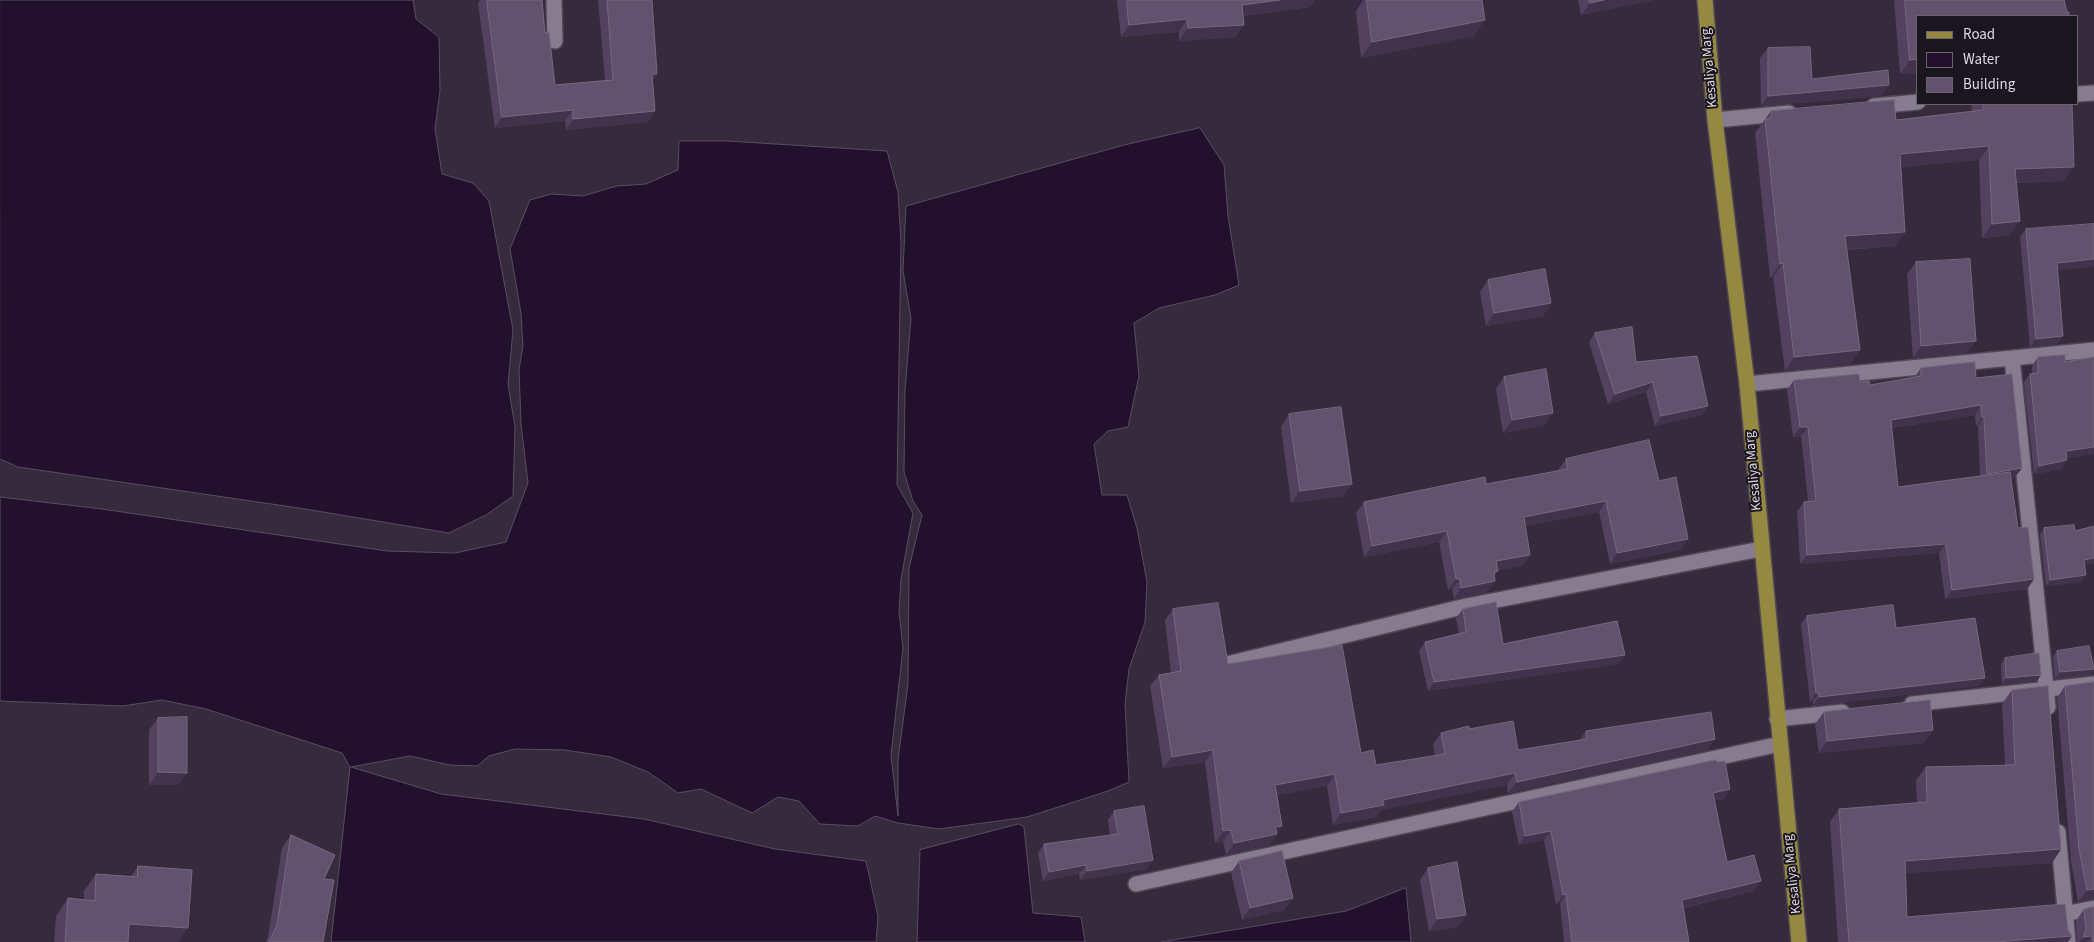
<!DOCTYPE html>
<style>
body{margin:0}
#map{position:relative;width:2094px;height:942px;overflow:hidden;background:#362b3c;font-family:"Source Sans 3",sans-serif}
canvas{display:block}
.legend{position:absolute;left:1916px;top:15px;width:162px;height:90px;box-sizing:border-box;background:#1a161d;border:1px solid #69646c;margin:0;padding:6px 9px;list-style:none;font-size:15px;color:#dfd8e3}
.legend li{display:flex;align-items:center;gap:10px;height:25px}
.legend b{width:25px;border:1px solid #69646c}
</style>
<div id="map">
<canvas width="2094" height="942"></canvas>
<ul class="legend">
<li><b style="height:6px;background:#958941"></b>Road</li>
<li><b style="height:14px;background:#23102c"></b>Water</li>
<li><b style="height:14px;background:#63526d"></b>Building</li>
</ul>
</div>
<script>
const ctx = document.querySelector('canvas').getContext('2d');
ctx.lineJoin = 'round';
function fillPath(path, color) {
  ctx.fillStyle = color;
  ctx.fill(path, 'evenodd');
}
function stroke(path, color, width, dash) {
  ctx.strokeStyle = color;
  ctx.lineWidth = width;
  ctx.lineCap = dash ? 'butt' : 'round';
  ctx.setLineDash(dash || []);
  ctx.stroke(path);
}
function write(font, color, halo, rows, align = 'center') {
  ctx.font = font + ' "Source Sans 3",sans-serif';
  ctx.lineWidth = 4;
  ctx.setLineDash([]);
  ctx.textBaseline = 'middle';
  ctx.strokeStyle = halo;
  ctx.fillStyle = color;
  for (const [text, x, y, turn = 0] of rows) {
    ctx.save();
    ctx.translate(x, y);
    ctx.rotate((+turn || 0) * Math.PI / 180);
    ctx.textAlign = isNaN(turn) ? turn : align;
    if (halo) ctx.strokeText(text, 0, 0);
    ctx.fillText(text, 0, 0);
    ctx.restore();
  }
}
const water = new Path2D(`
 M0 0H413L416 19 439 37 440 91 435 129 442 174 473 183 489 201 513 330 508 384 515 427 513 496 486 515 449 533 299 508 18 467 0 459Z
 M1200 128 1224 165 1228 216 1239 285 1215 295 1159 308 1134 323 1139 376 1128 427 1108 431 1094 444 1102 495H1127L1137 528 1147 582 1145 622 1129 669 1125 704 1129 782 1108 791 1027 817 939 829 898 823 875 816 858 826 820 824 799 801 778 797 752 813 701 789 678 793 648 772 611 757 565 750 515 749 489 756 477 766 450 765 410 756 351 767 441 794 644 819 775 849 866 861 878 916 876 942H331L350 767 342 753 206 709 162 700 123 706 0 701V497L102 509 387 551 455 553 506 542 528 483 521 424 519 369 523 346 521 313 510 249 530 200 551 194 583 196 617 186 646 184 678 170 679 141H727L887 151 898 192 901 242 897 485 913 513 901 579 899 611 903 648 891 755 898 816V760L908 684 909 568 922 515 913 501 904 472 905 390 911 318 903 271 906 206 1124 145Z
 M1019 824 1024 827 1033 913 1081 917 1085 942H917L920 850Z
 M1406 888 1411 942H1161L1346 911Z`);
fillPath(water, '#23102c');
stroke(water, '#5b4c63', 1);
const street = new Path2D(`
 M554 0 555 41
 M2078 94 2094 93
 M1874 106 1918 102
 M1715 120 1789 113
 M2012 358 2048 707
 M1747 384 2094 350
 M1231 663 1466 606 1761 549
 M1912 704 2094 684
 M1777 719 1842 712
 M2058 832 2068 942
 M1136 884 1780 744
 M2064 914 2094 908`);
const primary = new Path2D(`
 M1705 0 1715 120 1747 384 1799 942`);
stroke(street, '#4f4654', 18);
stroke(primary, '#4f4654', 18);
stroke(street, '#877b8f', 15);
stroke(primary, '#958941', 15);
fillPath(new Path2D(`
 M480 0H542L545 33 555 85 605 80 598 0H652L657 74 652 82 655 111 647 122 566 130 565 121 495 128 478 3Z
 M1117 0H1315L1310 7 1243 16 1244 25 1235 37 1179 41V32L1121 37Z
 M1363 0H1482L1474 36 1361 58 1356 11Z
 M1578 0H1653L1581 15Z
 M1894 0H2064L2067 12 1918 16V73L1900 74Z
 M1768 48 1812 79 1882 96 1761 106 1760 58Z
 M1971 104H2072L2064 181 2016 183 2010 235 1982 238 1979 160 1901 167 1896 246 1847 250 1860 350 1850 364 1785 371 1773 277 1770 278 1755 133 1771 111 1896 120 1972 112Z
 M2026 229 2058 270 2063 336 2057 344 2030 347 2020 237Z
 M1916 262 1967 353 1913 358 1907 274Z
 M1488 280 1551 303 1543 316 1486 326 1480 292Z
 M1595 333 1636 362 1702 415 1655 426 1646 392 1608 404 1589 342Z
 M2038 357 2065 362 2067 458 2062 469 2034 474 2024 382 2030 374H2032V366Z
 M1921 368 1976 378 2022 468 2015 477 2011 478 2018 528 2034 579 2027 589 1945 599 1939 553 1800 564 1797 511 1804 502 1808 501 1801 436 1793 437 1787 390 1794 380 1860 382 1870 385 1914 378ZM1975 415 1976 426H1978L1980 476 1898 487 1892 428Z
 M1504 377 1545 425 1503 433 1496 389Z
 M1289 414 1352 484 1343 496 1291 503 1281 427Z
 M1566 459 1659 481 1688 539 1680 550 1610 564 1599 512 1525 526 1530 555 1522 566 1498 570 1494 576 1495 581 1487 592 1454 599 1452 589 1448 590 1439 542 1364 557 1356 513 1364 502 1486 484 1558 471V470Z
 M2094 526V563L2085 565 2082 582 2046 586 2040 534 2044 528 2075 531Z
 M1173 609 1228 664 1361 753 1376 765 1435 756 1433 744 1441 733 1469 729 1518 750 1579 741 1586 731 1715 739 1707 750 1508 793 1507 785 1381 810 1376 817 1333 825 1327 786 1277 795 1282 826 1269 846 1226 855 1223 842 1215 843 1205 762 1163 768 1150 686 1159 675 1171 673 1165 620Z
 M1463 609 1503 644 1619 664 1428 691 1419 651 1425 642 1459 634 1456 618Z
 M1807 616 1896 628 1979 686 1813 706V701L1810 702 1801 624Z
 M2057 651 2090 675 2055 679 2053 657Z
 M2005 658 2037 681 2002 685 2001 664Z
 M2065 686 2094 899 2078 902 2071 861 2057 698Z
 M2012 690 2061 849 2052 863 1906 873 1907 917 2068 942H1838L1830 822 1839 809 1917 803 1916 780 1926 767 2005 765 2002 704Z
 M1824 712 1933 730 1924 743 1819 753 1815 724Z
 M158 718 187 773 178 785H149V730Z
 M1724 799 1715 800 1727 862 1754 891 1683 908 1689 942H1564L1560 903 1556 904 1544 840 1519 845 1512 812 1519 802Z
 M1114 811 1153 860 1146 869 1080 880 1079 874 1043 881 1038 853 1044 844 1110 835 1108 820Z
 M291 835 324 879 323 942H266L268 937 282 848Z
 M1239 861 1293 898 1284 910 1242 920 1231 873Z
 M138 866 178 942H54L56 916 68 898 84 900V891L96 874 131 876Z
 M1428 868 1466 915 1457 927 1429 932 1420 880Z
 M2084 909 2094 942H2077L2076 921Z`), '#54415f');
fillPath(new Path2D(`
 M1280 0H1315L1310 7 1234 17 1242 5Z
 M1604 0H1653L1581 15 1590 3Z
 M1187 19 1179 32 1121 37 1129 25Z
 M1485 20 1474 36 1361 58 1372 42Z
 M1244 25 1235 37 1179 41 1188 28Z
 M1918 59V73L1900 74 1910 60Z
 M652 74H657L650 85Z
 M1889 85 1882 96 1761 106 1768 96Z
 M573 110 565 121 495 128 502 117Z
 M655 111 647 122 566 130 573 119Z
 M1989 146 1979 160 1890 168 1900 154Z
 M2074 167 2064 181 2005 183 2015 169Z
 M2020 221 2010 235 1982 238 1992 224Z
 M1905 232 1896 246 1835 250 1845 236Z
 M2094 259V267L2051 271 2057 263Z
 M1783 263 1773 277 1770 278 1780 264Z
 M1551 303 1543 316 1486 326 1494 313Z
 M2063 336 2057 344 2030 347 2036 339Z
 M1976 341 1967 353 1913 358 1921 346Z
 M1860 350 1850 364 1785 371 1794 357Z
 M1653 382 1646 392 1608 404 1615 394Z
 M1981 405 1975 415 1885 429 1891 420Z
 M1708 406 1702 415 1655 426 1661 416Z
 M1553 413 1545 425 1503 433 1512 420Z
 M1982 417H1984L1978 426H1976Z
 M1800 427H1808L1801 436 1793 437Z
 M2094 447V454L2060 459 2066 451Z
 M2067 460 2062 469 2034 474 2039 466Z
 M2022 468 2015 477 1980 483 1987 474Z
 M1352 484 1343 496 1291 503 1300 491Z
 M1606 501 1599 512 1516 528 1524 517Z
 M1447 531 1439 542 1364 557 1372 546Z
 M1688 539 1680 550 1610 564 1617 553Z
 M1946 544 1939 553 1800 564 1807 555Z
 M1530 555 1522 566 1488 572 1496 561Z
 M2094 558V563L2079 566 2084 560Z
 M2086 575 2082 582 2046 586 2050 580Z
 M1456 579H1460L1452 589 1448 590Z
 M2034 579 2027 589 1945 599 1952 590Z
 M1495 581 1487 592 1454 599 1461 588Z
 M1625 655 1619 664 1428 691 1434 682Z
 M2094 669 2090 675 2055 679 2060 672Z
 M2041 675 2037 681 2002 685 2006 678Z
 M1985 678 1979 686 1813 706 1819 697Z
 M1816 693H1819L1813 701 1810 702Z
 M1933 730 1924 743 1819 753 1827 741Z
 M1715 739 1707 750 1508 793 1517 782Z
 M1213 750 1205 762 1163 768 1172 757Z
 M158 772 187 773 178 785H149Z
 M1515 773 1507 785 1381 810 1376 817 1333 825 1341 813 1383 800Z
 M1335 774 1327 786 1267 797 1275 785Z
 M1730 789 1724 799 1707 802 1713 793Z
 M1282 826 1269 846 1226 855 1234 843 1275 827Z
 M1231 830 1223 842 1215 843 1223 831Z
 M1551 831 1544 840 1519 845 1525 836Z
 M2061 849 2052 863 1896 874 1905 861Z
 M1153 860 1146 869 1080 880 1087 871Z
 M1086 865 1079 874 1043 881 1049 872Z
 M1761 881 1754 891 1676 909 1682 900Z
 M2094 889V899L2078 902 2087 890Z
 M1566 894 1560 903 1556 904 1563 895Z
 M1293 898 1284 910 1242 920 1250 908Z
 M1466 915 1457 927 1429 932 1437 919Z
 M129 924 188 928 178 942H124Z
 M2072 936 2068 942H1996Z
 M2092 936 2088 942H2079L2083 937Z`), '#42324b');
const building = new Path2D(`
 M487 0H542L545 33 549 32 555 85 613 80 607 0H652L657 74H652L655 111 573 119V110L502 117Z
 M1127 0H1280L1242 5 1244 25 1188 28 1187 19 1129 25Z
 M1367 0H1482L1485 20 1372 42Z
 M1589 0H1604L1590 3Z
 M1905 0H2064L2067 12H2069V16H1918V59L1910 60Z
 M1810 47 1812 79 1888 70 1889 85 1768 96V48Z
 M1894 100 1896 120 1983 110V104H2072L2074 167 2015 169 2020 221 1992 224 1989 146 1900 154 1905 232 1845 236 1860 350 1794 357 1783 263 1780 264 1765 119 1771 118V111Z
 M2094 224V259L2057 263 2063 336 2036 339 2026 229Z
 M1970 259 1976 341 1921 346 1916 262Z
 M1545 269 1551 303 1494 313 1488 280Z
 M1632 327 1636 362 1697 356 1708 406 1661 416 1653 382 1615 394 1595 333Z
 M2065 355V362L2094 357V447L2066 451 2067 460 2039 466 2030 374 2038 373V357Z
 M1975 362 1976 378 2012 374 2022 468 1987 474 1984 417H1982L1981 405 1891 420 1898 487 2010 472 2018 528 2028 527 2034 579 1952 590 1946 544 1807 555 1804 502 1816 501 1808 427H1800L1794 380 1859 374 1860 382 1869 381 1870 385 1921 376V368Z
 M1546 369 1553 413 1512 420 1504 377Z
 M1341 407 1352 484 1300 491 1289 414Z
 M1649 440 1659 481 1676 477 1688 539 1617 553 1606 501 1524 517 1530 555 1496 561 1498 571 1494 572 1495 581 1461 588 1460 579H1456L1447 531 1372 546 1364 502 1485 477 1486 484 1568 469 1566 459Z
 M2074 525 2075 531 2094 526V558L2084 560 2086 575 2050 580 2044 528Z
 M1496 602 1503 644 1617 621 1625 655 1434 682 1425 642 1466 632 1463 609Z
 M1218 603 1228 664 1342 645 1361 753 1373 750 1376 765 1445 754 1441 733 1469 726V729L1513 721 1518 750 1587 739 1586 731 1711 712 1715 739 1517 782 1515 773 1383 800 1384 805 1341 813 1335 774 1275 785 1282 826 1275 827 1277 834 1234 843 1231 830 1223 831 1213 750 1172 757 1159 675 1181 671 1173 609Z
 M1893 605 1896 628 1975 618 1985 678 1819 697V693H1816L1807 616Z
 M2089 646 2094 669 2060 672 2057 651Z
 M2039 653 2041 675 2006 678 2005 658Z
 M2094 682V889L2087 890 2079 849 2065 686Z
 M2048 686 2061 849 1905 861 1907 917 2065 904 2068 930 2072 936 1996 942H1849L1839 809 1927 802 1926 767 2015 765 2012 690Z
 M1930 700 1933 730 1827 741 1824 712Z
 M187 717V773L158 772V718Z
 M1716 760 1717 762 1725 761 1730 789 1713 793 1727 862 1754 855 1761 881 1682 900 1689 942H1572L1566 894 1563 895 1551 831 1525 836 1519 802Z
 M1144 806 1153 860 1087 871 1086 865 1049 872 1044 844 1118 834 1114 811Z
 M291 835 335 855 324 879 334 880 323 942H269L277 925Z
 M1282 851 1293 898 1250 908 1239 861Z
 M1457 862 1466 915 1437 919 1428 868Z
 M138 866 192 870 188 928 129 924 128 942H65L68 898 95 901 96 874 137 877Z
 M2094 907V942H2093L2092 936 2083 937 2086 930 2084 909Z`);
fillPath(building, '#63526d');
stroke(building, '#776780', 1);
write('14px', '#dfd8e3', '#1a161d', [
 ["Kesaliya Marg",1710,68,-95],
 ["Kesaliya Marg",1754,471,-95],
 ["Kesaliya Marg",1793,874,-96]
]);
</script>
